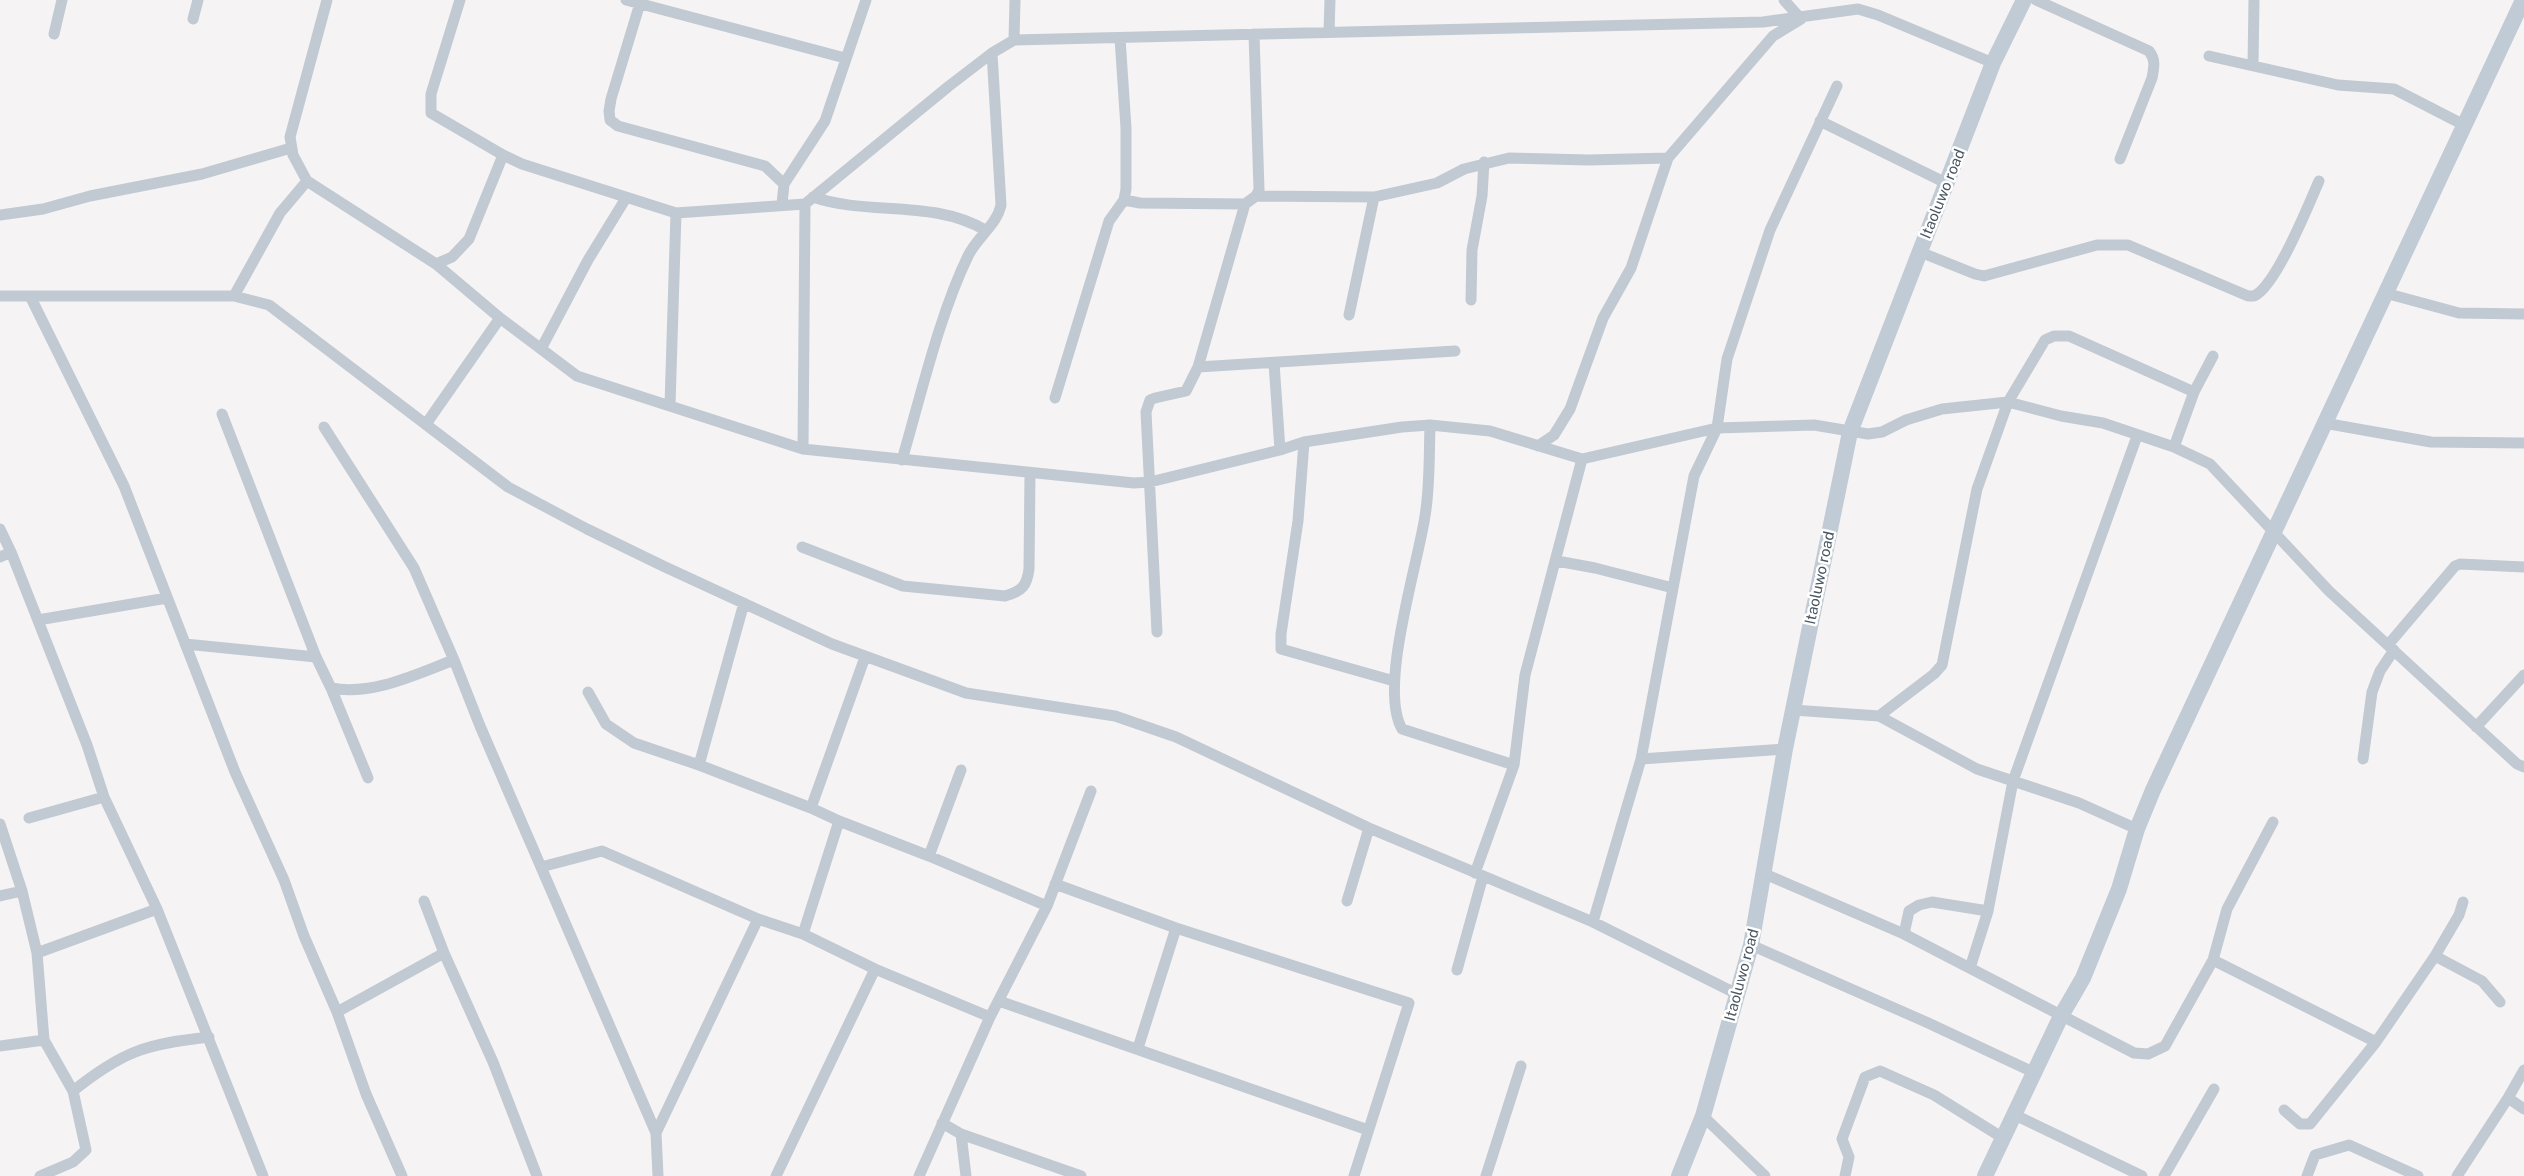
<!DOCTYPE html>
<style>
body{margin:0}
canvas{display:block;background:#f5f3f3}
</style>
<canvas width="2524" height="1176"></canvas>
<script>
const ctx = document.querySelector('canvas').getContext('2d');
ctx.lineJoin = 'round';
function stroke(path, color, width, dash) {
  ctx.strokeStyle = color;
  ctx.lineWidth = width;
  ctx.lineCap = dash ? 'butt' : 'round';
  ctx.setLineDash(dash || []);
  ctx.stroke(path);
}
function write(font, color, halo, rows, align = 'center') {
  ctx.font = font + ' "Public Sans",sans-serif';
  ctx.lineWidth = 5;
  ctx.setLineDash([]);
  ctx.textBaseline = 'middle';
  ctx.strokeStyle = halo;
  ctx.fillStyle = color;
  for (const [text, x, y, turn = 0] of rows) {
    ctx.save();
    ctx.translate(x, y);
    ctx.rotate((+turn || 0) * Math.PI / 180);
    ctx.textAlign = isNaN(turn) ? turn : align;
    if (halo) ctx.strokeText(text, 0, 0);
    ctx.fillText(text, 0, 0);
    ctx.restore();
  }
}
stroke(new Path2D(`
 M327 0 290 137 293 155 307 181 436 264 500 318 577 376 803 449 1134 483 1150 482 1280 450 1304 442 1402 427 1430 425 1490 431 1582 459 1717 428 1814 425 1868 434 1882 432 1906 420 1942 409 2008 402 2061 416 2103 423 2174 447 2210 464 2329 591 2517 764 2524 767
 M460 0 431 94V113L503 155 522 164 676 213 805 204 949 86 992 53 1014 40
 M626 0 845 58
 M641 0 611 99 609 111 610 120 618 126 765 166 784 184
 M1015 0 1014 40 1763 22 1858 9 1878 15 1993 63
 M2036 0 2149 51C2156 60 2154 67 2152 78L2120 159
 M193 19 198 0
 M1329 32 1330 0
 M54 34 62 0
 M2209 56 2338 85 2394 89 2464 125
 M2253 65 2254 0
 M1820 121 1948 184
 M1256 196 1374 197 1437 183 1464 169 1509 158 1589 160 1668 158
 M813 197C868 216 933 199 985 230
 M1124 200 1140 203 1245 204
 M782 204 784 184 825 121 866 0
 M0 215 43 209 90 196 202 174 291 148
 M1920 252 1975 274 1984 276 2097 245H2128L2248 296H2254C2276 286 2308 206 2319 181
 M436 264 452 257 469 239 503 155
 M2385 293 2459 313 2524 314
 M0 296H234L269 305 508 487 587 529 663 566 832 644 966 693 1115 716 1176 737 1369 828 1593 922 1737 994
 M30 296 124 486 235 772 284 880 304 936 337 1012 366 1094 402 1176
 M234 296 280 213 307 181
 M1471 300 1472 250 1482 196 1484 162
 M1349 315 1374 197
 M541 349 588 260 626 198
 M1274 363 1280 450
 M1198 367 1455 351
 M1055 398 1109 221 1124 200 1126 189V128L1120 38
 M670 405 676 213
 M222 414 316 657 331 688C373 696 416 674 454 660L414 568 324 427
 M2324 423 2431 442 2524 443
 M426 424 500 318
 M1430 425C1429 455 1430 487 1425 516 1418 564 1378 688 1402 729L1514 765
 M1304 442 1298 521 1281 634V649L1394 681
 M1538 446 1554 435 1570 409 1603 318 1631 268 1668 158 1773 36 1801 19 1784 0
 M2174 447 2194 392 2213 356
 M803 449 805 204
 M902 460C921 395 939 316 968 256 977 237 997 225 1001 205L992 53
 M0 529 11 552 87 745 104 797 157 909 263 1176
 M802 547 903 586 1005 596C1022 591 1027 586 1029 569L1030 473
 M0 557 11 552
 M1557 561 1595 568 1673 588
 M38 620 167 598
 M1157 632 1146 412 1150 400 1155 398 1186 391 1198 367 1245 204 1256 196 1259 190 1254 34
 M185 644 316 657
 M2388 645 2455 566 2460 564 2524 567
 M865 657 811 808 839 821 803 934 875 969 990 1017
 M454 660 480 726 656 1133 658 1176
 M331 688 368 778
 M588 692 606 724 634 743 699 765 811 808
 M1793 710 1879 716 1977 769 2079 803 2137 829
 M1879 716 1934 674 1942 665 1977 489 2008 402 2045 340 2054 336H2069L2194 392
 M2476 727 2524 675
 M1785 749 1641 759 1694 476 1717 428 1727 359 1770 230 1837 86
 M2363 759 2372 692 2380 671 2394 650
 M699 765 744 603
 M29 818 104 797
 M839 821 929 856 1047 906
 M0 824 22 891 37 953 157 909
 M929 856 961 770
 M541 867 602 851 758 919 803 934
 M1475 873 1514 765 1525 675 1582 459
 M1765 874 1904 934 2134 1053 2148 1054 2165 1046 2213 960 2227 909 2273 822
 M1055 884 1176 928 1409 1003 1354 1176
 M0 896 22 891
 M424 901 444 953
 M1347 901 1369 828
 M1593 922 1641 759
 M1904 934 1909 911 1919 905 1932 902 1988 911
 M1751 945 1926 1022 2033 1072
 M37 953 44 1040 73 1091 86 1150 73 1162 40 1176
 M2435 956 2482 981 2500 1002
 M2213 960 2376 1042
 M1970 968 1988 911 2013 781 2137 436
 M1457 970 1483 876
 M999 1001 1368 1130
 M337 1012 444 953 493 1062 537 1176
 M0 1046 44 1040
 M1138 1048 1176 928
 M73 1091C123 1051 146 1044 209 1037
 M2508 1098 2524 1109
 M2284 1110 2300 1124H2310L2376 1042 2435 956 2459 915 2463 902
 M2015 1115 2142 1176
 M1703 1116 1765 1176
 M942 1123 961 1134 1081 1176
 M656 1133 758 919
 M961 1134 966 1176
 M776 1176 875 969
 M919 1176 990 1017 1047 906 1091 791
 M1486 1176 1521 1066
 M1845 1176 1849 1157 1842 1139 1865 1077 1880 1071 1934 1095 2003 1138
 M2164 1176 2214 1089
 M2307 1176 2315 1155 2349 1145 2418 1176
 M2457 1176 2508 1098 2524 1070`), '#c1cad2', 11);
stroke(new Path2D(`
 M1679 1176 1703 1116 1751 945 1785 749 1850 432 1993 63 2024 0
 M1985 1176 2061 1016 2083 978 2119 889 2137 829 2153 790 2523 0`), '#c1cbd6', 16);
write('15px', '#4a5661', '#fff', [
 ["Itaoluwo road",1943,194,-68],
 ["Itaoluwo road",1820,578,-78],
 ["Itaoluwo road",1742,975,-75]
]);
</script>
